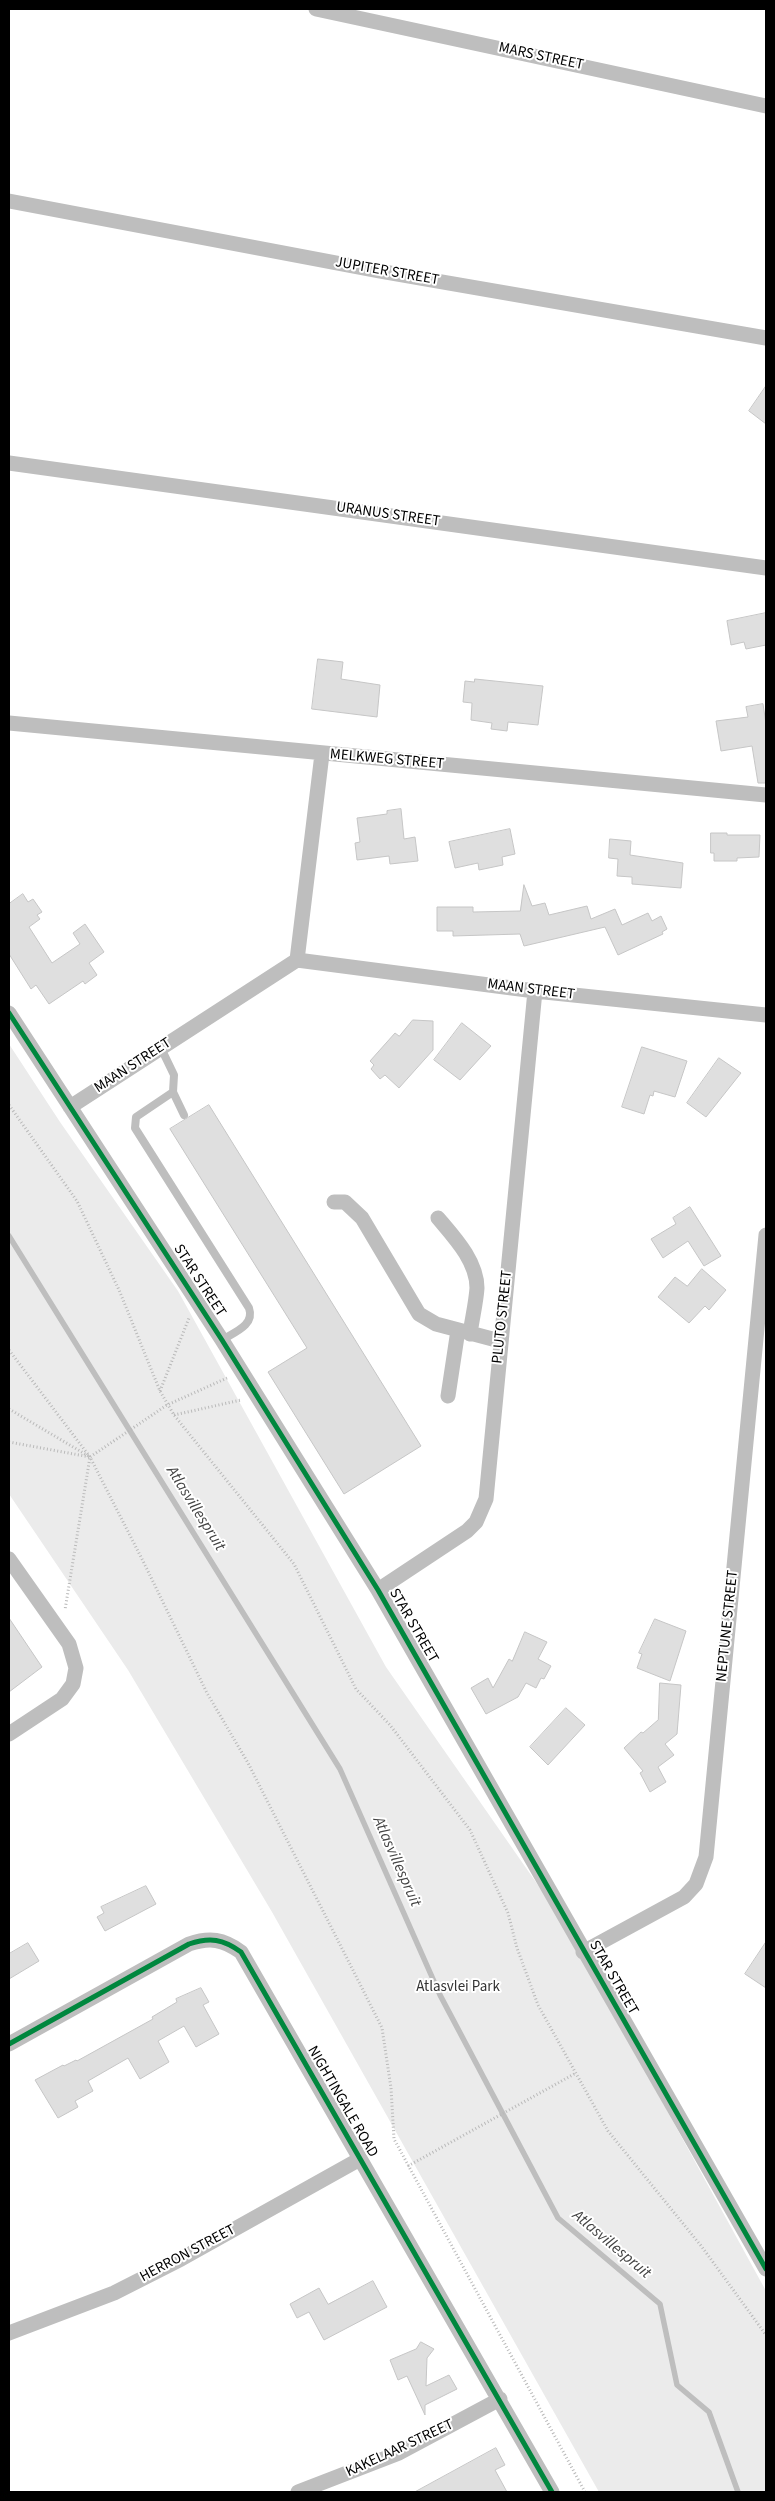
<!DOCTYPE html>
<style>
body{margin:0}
#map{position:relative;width:775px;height:2501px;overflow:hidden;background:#fff;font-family:"Source Sans 3",sans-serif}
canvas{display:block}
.frame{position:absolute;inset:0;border:10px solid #000;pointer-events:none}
</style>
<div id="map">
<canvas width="775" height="2501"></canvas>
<div class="frame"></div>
</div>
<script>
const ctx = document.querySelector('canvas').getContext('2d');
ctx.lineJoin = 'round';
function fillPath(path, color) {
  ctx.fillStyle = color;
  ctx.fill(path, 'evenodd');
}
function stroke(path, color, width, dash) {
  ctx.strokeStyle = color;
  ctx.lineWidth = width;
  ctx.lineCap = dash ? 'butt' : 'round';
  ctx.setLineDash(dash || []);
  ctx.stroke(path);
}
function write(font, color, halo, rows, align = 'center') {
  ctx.font = font + ' "Source Sans 3",sans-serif';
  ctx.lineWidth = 4;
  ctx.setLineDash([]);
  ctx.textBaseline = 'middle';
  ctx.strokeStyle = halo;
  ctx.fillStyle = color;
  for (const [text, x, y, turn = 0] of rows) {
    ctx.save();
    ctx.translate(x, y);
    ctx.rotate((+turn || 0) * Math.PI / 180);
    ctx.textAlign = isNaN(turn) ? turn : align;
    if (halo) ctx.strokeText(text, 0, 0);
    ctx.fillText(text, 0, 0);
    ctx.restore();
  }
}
fillPath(new Path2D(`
 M9 1044 60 1122 178 1291 386 1667 563 1921 766 2291V2492H599L272 1912 128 1670 9 1494Z`), '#ebebeb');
stroke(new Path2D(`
 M9 1236 340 1769 440 1995 558 2218 660 2304 677 2385 709 2412 738 2492`), '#bebebe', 5.5);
const building = new Path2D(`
 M766 386V424L749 411Z
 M766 613V645L746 649 744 642 731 645 727 621Z
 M318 659 343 662 341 679 380 685 377 717 312 709Z
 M475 679 543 686 538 725 508 722 507 731 491 729 492 723 471 720 472 703 463 702 465 681 474 682Z
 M763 704 766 724V783H758L752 746 721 751 716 721 748 717 746 707Z
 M401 809 404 839 415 837 418 861 390 864 389 856 357 860 355 843 360 842 357 818 387 814V811Z
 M510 829 515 854 502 857 503 865 479 870 478 863 455 868 449 842Z
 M711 833H727V835H760L759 857 737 858V861H714V853H711Z
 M610 839 631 841 630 855 683 863 681 888 632 884V877L617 876 618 859 609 858Z
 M524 885 532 906 545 903 549 915 587 906 591 919 615 909 622 925 648 913 652 921 661 916 667 929 662 932 663 934 618 955 605 927 524 946 520 934 453 936V931H437V907H473V912L520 911Z
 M23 894 28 902 33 899 42 912 37 915 40 919 29 927 52 963 80 944 73 933 85 924 104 952 89 963 97 975 85 984 83 981 49 1004 36 985 31 989 9 954V904Z
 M413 1020 433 1021V1050L399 1088 385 1075 380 1079 371 1069 374 1065 370 1061 395 1033 399 1036Z
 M462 1023 491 1046 460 1080 434 1060Z
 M642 1047 687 1061 675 1097 654 1091 653 1096 650 1095 644 1114 622 1107Z
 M719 1058 741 1073 706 1117 687 1103Z
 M209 1105 421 1446 344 1494 268 1372 307 1348 170 1129Z
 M690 1207 721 1256 704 1266 688 1241 663 1258 651 1239 676 1224 673 1218Z
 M702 1269 726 1290 709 1310 705 1306 689 1323 658 1297 675 1277 687 1286Z
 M9 1618 42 1667 9 1692Z
 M655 1619 686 1631 670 1681 637 1668 642 1654 639 1653Z
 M525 1632 547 1642 538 1659 551 1666 544 1679 541 1678 536 1688 526 1683 518 1697 486 1714 471 1688 488 1678 493 1688 509 1659 512 1661Z
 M660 1683 681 1685 677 1734 665 1744 674 1755 658 1767 666 1782 650 1792 640 1773 643 1771 624 1748 641 1732 643 1733 658 1720Z
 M566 1708 585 1725 548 1765 530 1747Z
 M146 1886 156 1904 105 1931 97 1917 104 1913 101 1907Z
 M766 1942V1988L745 1974Z
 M28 1943 39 1961 9 1979V1954Z
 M201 1988 209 2002 203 2005 219 2034 196 2047 184 2026 158 2041 169 2062 140 2079 128 2058 88 2081 93 2091 75 2101 78 2107 58 2118 35 2080 63 2065 64 2066 76 2060 77 2061 153 2019 152 2017 177 2002 176 1999Z
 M373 2281 387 2307 324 2340 309 2312 297 2318 290 2304 319 2288 328 2304Z
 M421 2342 434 2349 427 2358 426 2386 449 2375 457 2389 425 2405V2415L407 2376 398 2380 390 2360 416 2349Z
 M496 2448 505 2465 495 2470 507 2492H415Z`);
fillPath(building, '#dfdfdf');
stroke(building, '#c6c6c6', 1);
stroke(new Path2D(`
 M9 1105 77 1201 119 1290 160 1391 174 1415 294 1564 356 1689 390 1725 470 1830 508 1913 517 1948 538 2005 608 2131 702 2247 766 2335
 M9 1350 90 1457 143 1561 207 1693 248 1763 363 1990 382 2028 391 2088 394 2139 585 2492
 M160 1391 189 1318
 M9 1409 90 1457 167 1405 227 1378
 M174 1415 241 1400
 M9 1442 90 1457 65 1610
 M408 2166 576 2073`), '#b9b9b9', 3, [1, 2.5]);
stroke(new Path2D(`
 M161 1048 174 1075 173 1092 136 1117 135 1128 249 1308C255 1325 235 1332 222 1340
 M173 1092 184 1115`), '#bebebe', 8);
stroke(new Path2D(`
 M316 9 766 106
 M9 201 379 271 766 338
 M9 463 766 568
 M9 723 766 795
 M297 960 322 754
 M9 1013 222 1340 378 1590 766 2269
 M70 1107 297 960 535 991 766 1015
 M334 1202H345L362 1218 419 1314 436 1324 500 1341
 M438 1218C454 1237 477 1261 477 1288 476 1303 472 1319 470 1334
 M448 1396 458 1330
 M9 1559 69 1644 76 1668 73 1684 62 1699 9 1734
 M378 1590 467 1531 476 1522 486 1499 535 991
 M583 1952 684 1897 696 1884 706 1857 766 1235
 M9 2044 189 1944C210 1937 223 1939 241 1952L552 2492
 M9 2333 114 2293 181 2259 360 2159
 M298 2492 399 2453 500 2399`), '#bebebe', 15);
stroke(new Path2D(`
 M9 1013 222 1340 378 1590 766 2269
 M9 2044 189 1944C210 1937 223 1939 241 1952L552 2492`), '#00873e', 5);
write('15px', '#000', '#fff', [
 ["MARS STREET",541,57,12],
 ["JUPITER STREET",387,272,10],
 ["URANUS STREET",388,515,8],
 ["MELKWEG STREET",387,760,5],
 ["MAAN STREET",531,990,7],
 ["MAAN STREET",133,1066,-33],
 ["STAR STREET",199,1281,57],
 ["PLUTO STREET",503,1317,-84],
 ["STAR STREET",413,1626,60],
 ["NEPTUNE STREET",728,1626,-84],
 ["STAR STREET",613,1978,60],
 ["NIGHTINGALE ROAD",342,2102,60],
 ["HERRON STREET",188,2254,-28],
 ["KAKELAAR STREET",400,2449,-25]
]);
write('15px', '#323232', '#fff', [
 ["Atlasvlei Park",458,1988]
]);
write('italic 16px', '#434343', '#fff', [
 ["Atlasvillespruit",195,1509,58],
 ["Atlasvillespruit",396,1862,66],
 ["Atlasvillespruit",611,2245,40]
]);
</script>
